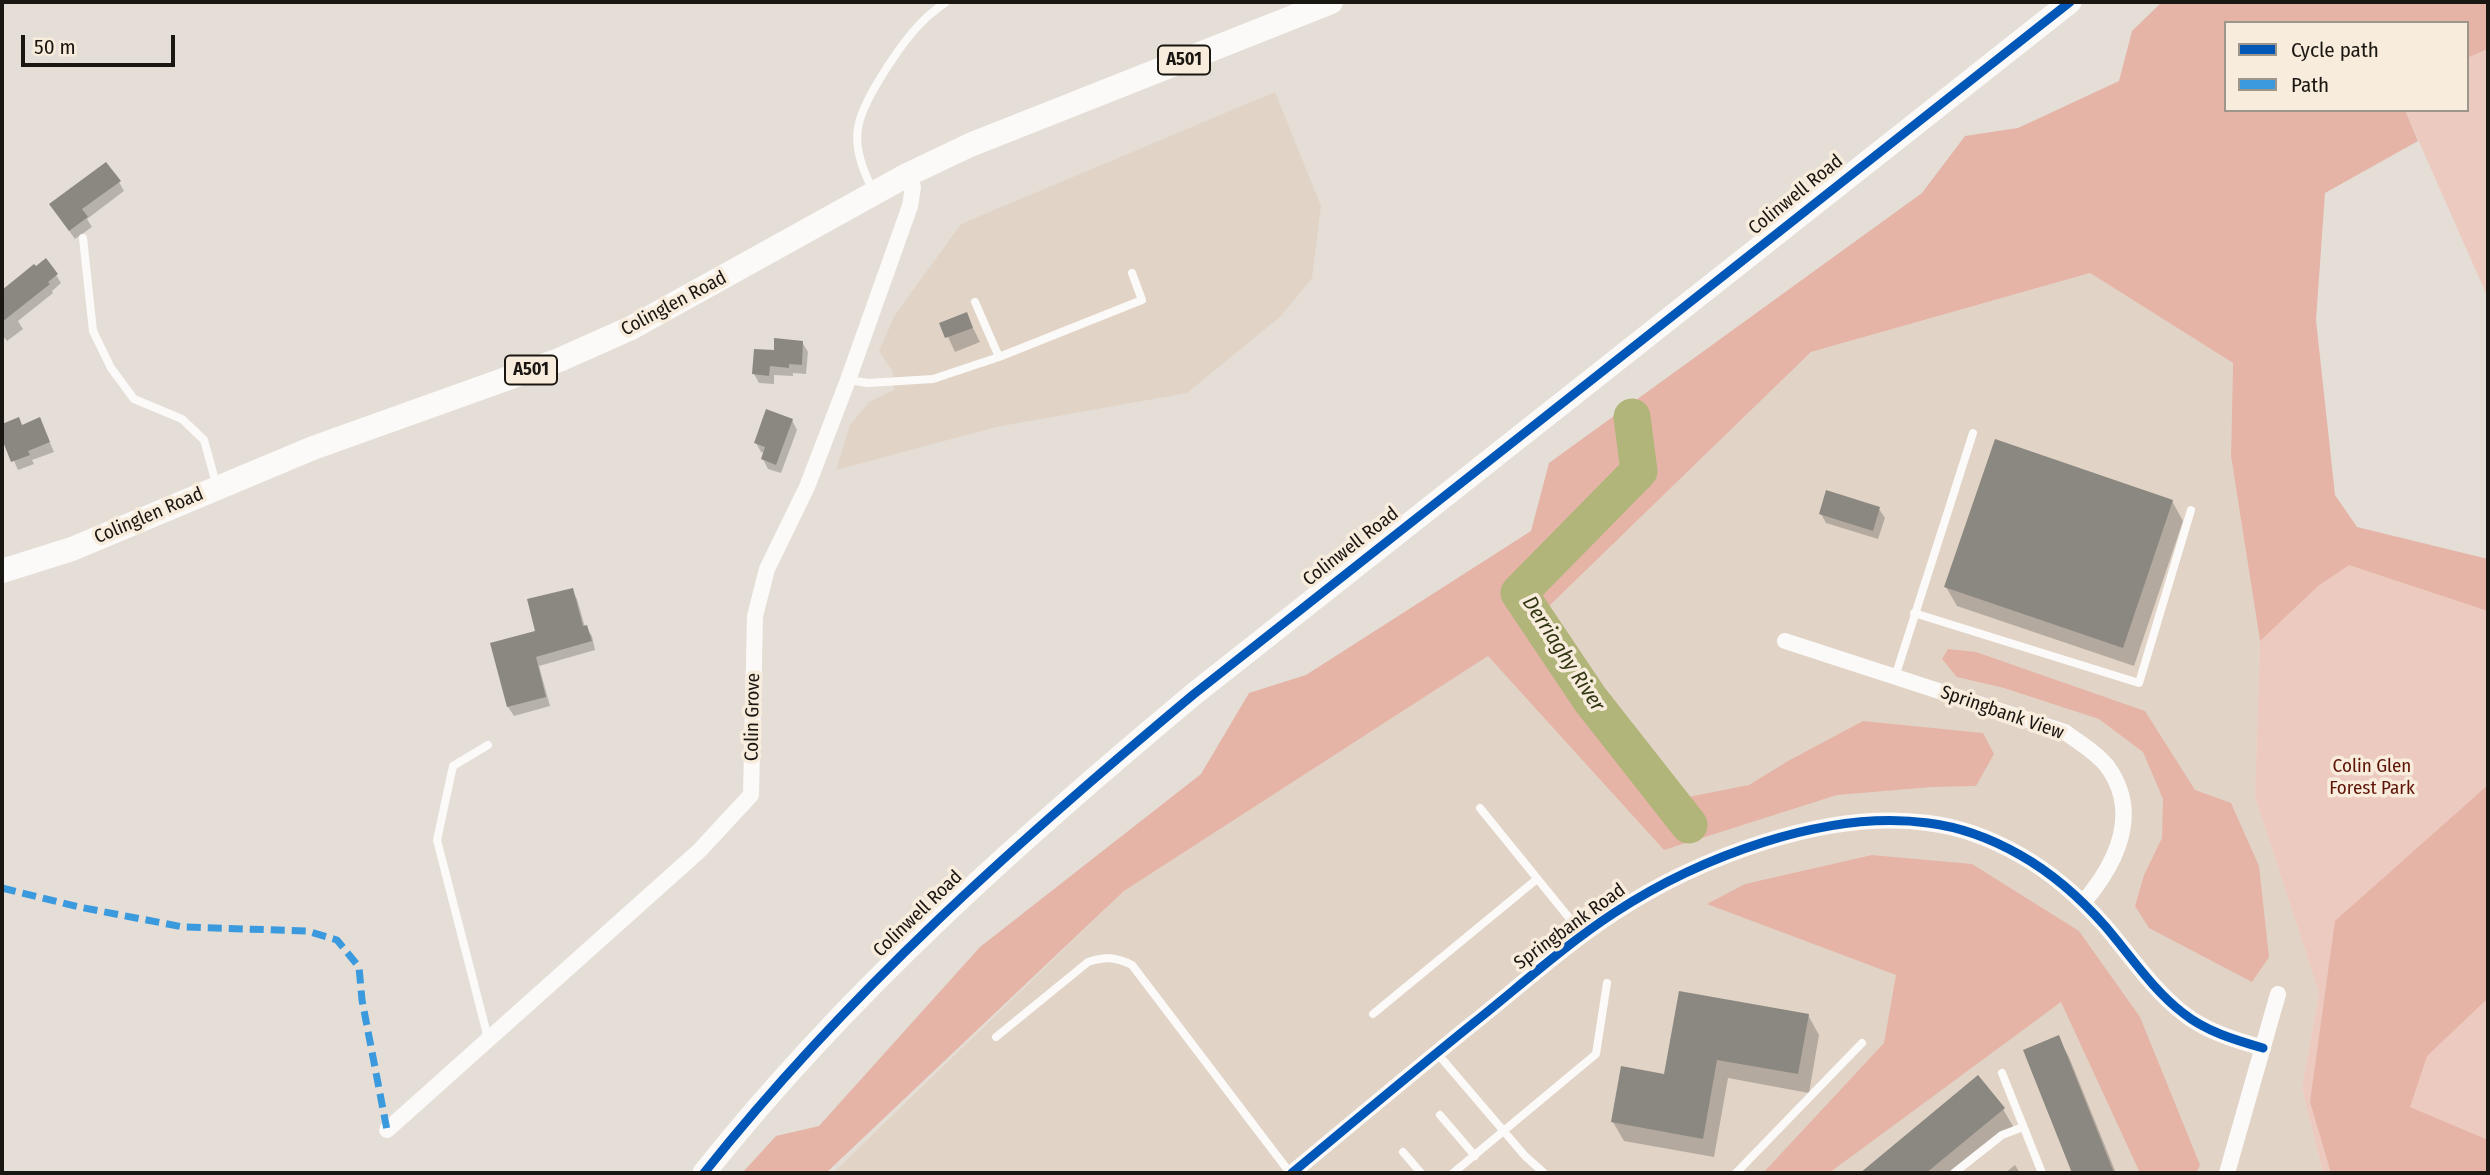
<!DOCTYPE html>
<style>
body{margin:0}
#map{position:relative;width:2490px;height:1175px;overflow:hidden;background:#e4ded6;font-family:"Fira Sans Condensed",sans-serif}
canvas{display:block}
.frame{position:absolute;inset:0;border:4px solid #1a1611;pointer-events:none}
.legend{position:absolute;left:2224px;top:21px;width:245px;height:91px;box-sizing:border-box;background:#f8ecdd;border:2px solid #9f968b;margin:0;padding:9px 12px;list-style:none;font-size:21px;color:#1a1611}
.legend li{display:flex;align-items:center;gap:14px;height:35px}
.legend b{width:35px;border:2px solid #9f968b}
.scale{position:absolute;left:21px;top:35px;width:154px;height:32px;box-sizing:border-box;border:4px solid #1a1611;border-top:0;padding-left:9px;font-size:21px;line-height:24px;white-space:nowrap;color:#1a1611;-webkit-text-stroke:5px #f8ecdd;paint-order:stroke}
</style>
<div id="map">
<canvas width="2490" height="1175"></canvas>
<div class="frame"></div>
<ul class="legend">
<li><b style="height:9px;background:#0057b8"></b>Cycle path</li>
<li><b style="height:9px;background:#3b9ade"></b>Path</li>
</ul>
<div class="scale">50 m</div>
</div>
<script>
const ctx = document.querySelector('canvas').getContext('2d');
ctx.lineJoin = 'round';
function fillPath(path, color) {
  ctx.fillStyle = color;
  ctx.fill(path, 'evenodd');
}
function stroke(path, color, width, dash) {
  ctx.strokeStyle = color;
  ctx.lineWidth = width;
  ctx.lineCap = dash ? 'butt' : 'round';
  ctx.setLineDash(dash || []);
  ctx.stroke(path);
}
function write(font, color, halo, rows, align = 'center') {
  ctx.font = font + ' "Fira Sans Condensed",sans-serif';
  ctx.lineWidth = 7;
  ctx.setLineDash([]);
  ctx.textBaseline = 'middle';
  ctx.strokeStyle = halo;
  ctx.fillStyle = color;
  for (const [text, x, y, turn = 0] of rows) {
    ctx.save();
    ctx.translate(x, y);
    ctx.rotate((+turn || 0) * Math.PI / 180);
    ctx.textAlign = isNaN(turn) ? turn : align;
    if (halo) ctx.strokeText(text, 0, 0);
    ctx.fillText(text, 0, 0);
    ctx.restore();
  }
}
fillPath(new Path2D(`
 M1275 92 1321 206 1312 278 1281 316 1187 393 996 427 836 470 850 425 869 402 894 390 893 372 879 351 895 315 961 224Z
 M2090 273 2233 363 2231 456 2260 641 2255 797 2319 993 2302 1088 2323 1173H833L1124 891 1488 656 1545 610 1811 352Z`), '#e1d4c6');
fillPath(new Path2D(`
 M2488 49V298L2405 110H2467V58Z
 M2339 535 2488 567V1173H2323L2302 1088 2319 993 2255 797 2260 641Z`), '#edcabf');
fillPath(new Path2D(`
 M2162 2H2488V49L2467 58V23H2226V110H2405L2418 141 2325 193 2316 320 2335 495 2357 527 2488 559V611L2349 565 2318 586 2260 641 2231 456 2233 363 2090 273 1811 352 1545 610 1688 797 1749 785 1788 761 1863 721 1983 733 1994 754 1976 786 1932 787 1837 795 1664 850 1488 656 1124 891 826 1173H742L776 1136 819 1126 980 947 1201 774 1249 693 1306 675 1531 531 1549 463 1922 193 1965 136 2018 128 2119 81 2132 31Z
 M1948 649 1976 652 2145 711 2195 790 2231 803 2259 866 2269 957 2252 982 2149 928 2135 906 2144 875 2162 838 2163 799 2143 752 2099 719 2004 688 1957 677 1942 659Z
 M2488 785V998L2427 1056 2410 1107 2488 1140V1173H2331L2310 1102 2335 921Z
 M1872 855 1972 864 2079 931 2140 1017 2200 1165 2196 1173H2140L2061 1002 1829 1173H1763L1884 1043 1896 975 1707 904 1745 884Z`), '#e5b4a7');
fillPath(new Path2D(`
 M119 182 124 191 87 219 92 227 75 239 57 214Z
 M34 267 56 275 61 283 52 291 53 293 18 321 23 329 7 341 2 335V292Z
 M966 314 980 342 955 352 942 324Z
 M802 342 808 352 806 374 793 373V376L774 375V384L759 383 754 374 776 352Z
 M18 420 22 426 44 429 54 452 32 460 34 464 18 470 2 434V426Z
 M792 420 797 430 781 473 768 469 763 459 765 453 761 452 756 443Z
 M2172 501 2183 521 2134 666 1957 606 1946 587Z
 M1879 509 1885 518 1878 539 1826 523 1821 514Z
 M572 590 577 599 585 627 592 636 595 650 539 666 550 706 514 716 508 707 492 644 537 633Z
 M1808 1015 1819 1035 1809 1093 1728 1078 1714 1157 1624 1141 1613 1122 1666 1076Z
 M2058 1038 2069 1057 2116 1173H2074L2025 1051Z
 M1977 1078 2003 1109 2014 1128 1960 1173H1863Z
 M2015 1165 2020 1173H2005Z`), '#0003');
stroke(new Path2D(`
 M1632 417 1639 471 1519 593 1590 699 1689 825`), '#b1b57a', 37);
fillPath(new Path2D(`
 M106 162 121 181 82 209 88 217 69 231 49 204Z
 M46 258 58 274 48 282 50 284 2 322V290L34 264 36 266Z
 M967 312 973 328 945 338 939 323Z
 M774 338 803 341 802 365 789 364V368L770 366 769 376 752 374 754 349 774 350Z
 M766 409 793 419 776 465 761 459 765 447 754 443Z
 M19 417 22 425 40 417 50 442 28 451 30 455 11 462 2 439V424Z
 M1995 439 2173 500 2123 648 1944 587Z
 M1826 490 1880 507 1873 531 1819 514Z
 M573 588 583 626 587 625 592 641 536 657 546 697 507 707 490 643 535 631 527 599Z
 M1679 991 1809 1014 1798 1074 1717 1060 1703 1139 1611 1122 1621 1066 1664 1074Z
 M2059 1035 2114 1173H2072L2023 1050Z
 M1978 1075 2005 1108 1926 1173H1860Z`), '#8b8881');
stroke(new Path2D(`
 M873 190C863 171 853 145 859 123 865 97 902 42 921 23 928 15 937 9 946 2
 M83 238 93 331 111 368 134 399 182 419 204 440 217 487
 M975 302 999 357
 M848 380 868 383 933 379 999 357 1142 300 1132 273
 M1914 613 2139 683 2191 510
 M1895 677 1973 433
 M488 745 453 766 437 840 488 1038
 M1480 808 1583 935
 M1373 1014 1537 879
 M996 1037 1088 962C1105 956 1116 957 1132 965L1290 1173
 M1437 1053 1525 1156 1544 1173
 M2002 1073 2042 1173
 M1440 1115 1475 1156
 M1403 1152 1421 1173
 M1453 1173 1596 1054 1607 983
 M1736 1173 1862 1043
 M1954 1173 2002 1135 2023 1127`), '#fbfaf9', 8);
stroke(new Path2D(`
 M1785 641 2065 732C2078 742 2096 752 2107 766 2142 814 2116 864 2083 903
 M387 1130 699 851 751 795 755 616 767 569 807 487 848 380 910 206 913 187 907 175
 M1292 1173C1353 1122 1414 1071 1476 1021 1521 985 1565 945 1614 913 1698 858 1825 809 1928 823 1961 827 1992 839 2020 855 2052 873 2082 900 2105 926 2130 955 2152 989 2183 1013 2205 1031 2235 1040 2263 1048
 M2227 1173 2278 994`), '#fbfaf9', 16);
stroke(new Path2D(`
 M704 1173C847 993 1018 841 1194 694L2070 2`), '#fbfaf9', 23);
stroke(new Path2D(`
 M2 571 72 549 313 448 559 360 631 328 907 175 970 145 1331 2`), '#fbfaf9', 24);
stroke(new Path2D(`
 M2 888 79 907 183 927 307 931 337 940 359 967 362 1000 387 1130`), '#3b9ade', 7, [14, 7]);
stroke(new Path2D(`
 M704 1173C847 993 1018 841 1194 694L2070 2
 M1292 1173C1353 1122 1414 1071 1476 1021 1521 985 1565 945 1614 913 1698 858 1825 809 1928 823 1961 827 1992 839 2020 855 2052 873 2082 900 2105 926 2130 955 2152 989 2183 1013 2205 1031 2235 1040 2263 1048`), '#0057b8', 9);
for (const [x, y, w] of [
 [1184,60,52],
 [531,370,52]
]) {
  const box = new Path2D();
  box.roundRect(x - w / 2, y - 14.5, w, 29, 5);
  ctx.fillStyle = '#f8ecdd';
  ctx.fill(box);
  stroke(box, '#1a1611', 2);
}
write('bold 18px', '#1a1611', null, [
 ["A501",1184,60],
 ["A501",531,370]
]);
write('19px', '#1a1611', '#f8ecdd', [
 ["Colinwell Road",1796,195,-39],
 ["Colinglen Road",674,304,-28],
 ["Colinglen Road",149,516,-23],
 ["Colinwell Road",1351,547,-38],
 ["Springbank View",2002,713,19],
 ["Colin Grove",753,717,-89],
 ["Colinwell Road",918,914,-44],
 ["Springbank Road",1570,927,-36]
]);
write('19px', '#5e1406', '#f8ecdd', [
 ["Colin Glen",2372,767],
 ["Forest Park",2372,789]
]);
write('italic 21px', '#323612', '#f8ecdd', [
 ["Derriaghy River",1563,654,57]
]);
</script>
